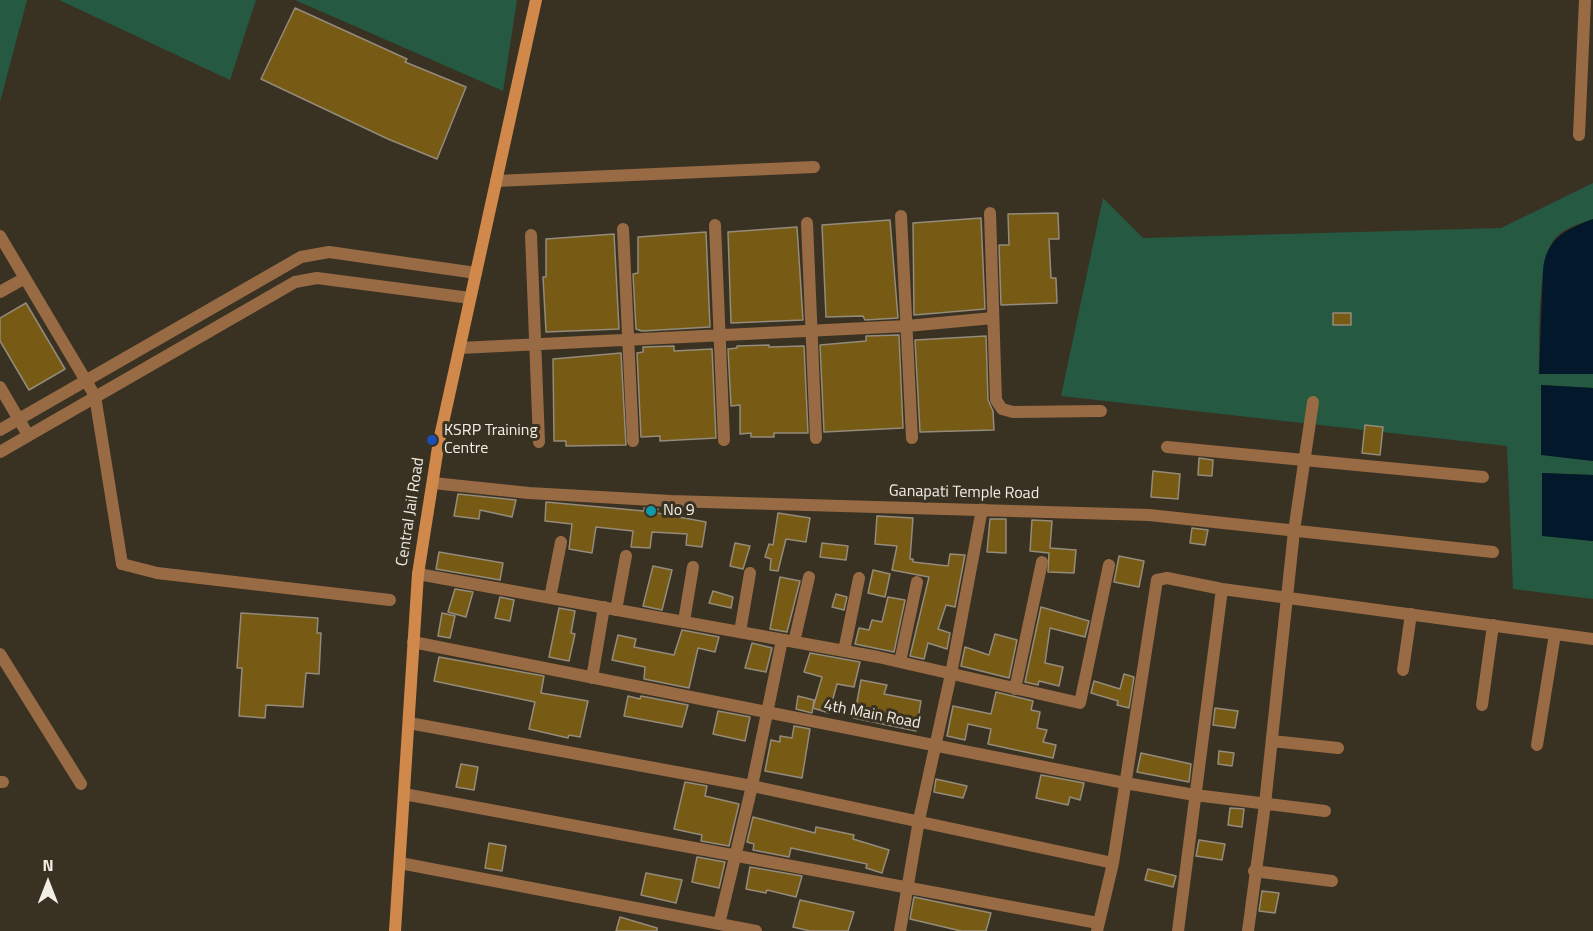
<!DOCTYPE html>
<style>
body{margin:0}
#map{position:relative;width:1593px;height:931px;overflow:hidden;background:#393223;font-family:"Titillium Web",sans-serif}
canvas{display:block}
.north{position:absolute;left:18px;top:853px;width:60px;height:60px;-webkit-text-stroke:4px #393223;paint-order:stroke;rotate:0deg;font-size:16px;font-weight:700;line-height:24px;text-align:center;color:#f3eee5}
.north::after{content:'';display:block;margin:auto;width:21px;height:27px;background:#f3eee5;clip-path:polygon(50% 0,100% 100%,50% 72%,0 100%)}
</style>
<div id="map">
<canvas width="1593" height="931"></canvas>
<div class="north">N</div>
</div>
<script>
const ctx = document.querySelector('canvas').getContext('2d');
ctx.lineJoin = 'round';
function fillPath(path, color) {
  ctx.fillStyle = color;
  ctx.fill(path, 'evenodd');
}
function stroke(path, color, width, dash) {
  ctx.strokeStyle = color;
  ctx.lineWidth = width;
  ctx.lineCap = dash ? 'butt' : 'round';
  ctx.setLineDash(dash || []);
  ctx.stroke(path);
}
function write(font, color, halo, rows, align = 'center') {
  ctx.font = font + ' "Titillium Web",sans-serif';
  ctx.lineWidth = 6;
  ctx.setLineDash([]);
  ctx.textBaseline = 'middle';
  ctx.strokeStyle = halo;
  ctx.fillStyle = color;
  for (const [text, x, y, turn = 0] of rows) {
    ctx.save();
    ctx.translate(x, y);
    ctx.rotate((+turn || 0) * Math.PI / 180);
    ctx.textAlign = isNaN(turn) ? turn : align;
    if (halo) ctx.strokeText(text, 0, 0);
    ctx.fillText(text, 0, 0);
    ctx.restore();
  }
}
fillPath(new Path2D(`
 M0 0H27L0 102Z
 M59 0H256L230 80Z
 M295 0H517L503 91Z
 M1593 183V219C1580 224 1566 227 1556 237 1536 258 1540 343 1539 374H1593V388L1541 385V454L1593 461V475L1542 473V535L1593 541V599L1513 589 1507 446 1061 396 1103 198 1143 238 1501 228Z`), '#255941');
fillPath(new Path2D(`
 M1593 219V374H1539L1543 270C1546 238 1567 229 1593 219Z
 M1541 385 1593 388V461L1541 455Z
 M1542 473 1593 475V541L1542 536Z`), '#04182b');
const building = new Path2D(`
 M295 8 407 59 405 62 466 87 437 159 388 139 261 79Z
 M1058 213 1059 239H1049L1051 278H1056L1057 303 1001 305 999 245H1009L1008 214Z
 M981 218 985 309 914 315 913 223Z
 M890 220 898 318 865 320 863 316 826 317 822 225Z
 M797 227 803 320 731 323 728 232Z
 M706 232 710 327 642 331 636 329 633 274 638 273V237Z
 M614 234 619 329 546 332 543 277H546V239Z
 M26 303 65 369 29 390 0 341V318Z
 M1333 313H1351V325H1333Z
 M899 335 903 428 824 432 820 345 866 341V336Z
 M986 336 988 400 993 411 994 430 920 432 915 340Z
 M769 345V347L804 346 808 433H774V437H751V433L740 434V405L731 406 728 349 737 348V346Z
 M674 346V351L712 349 716 438 660 441V436L641 437 637 353 643 352V347Z
 M621 353 626 445 566 446V441H554L553 359Z
 M1365 425 1383 427 1380 455 1362 453Z
 M1199 458 1213 460 1212 476 1198 475Z
 M1153 471 1180 474 1178 499 1151 497Z
 M458 494 516 500 512 517 480 510 479 519 454 516Z
 M546 502 644 511V508L658 509 657 513 706 522 702 547 686 545 687 534 652 532 650 548 631 547 633 531 596 527 592 553 569 549 572 524 545 521Z
 M778 513 810 518 806 542 786 539 778 571 770 570 771 559 765 557 769 544 773 545Z
 M877 516 913 518 910 559H913V562L948 566 950 554 965 555 955 607 946 605 938 629 950 633 947 649 928 643 924 659 910 656 929 577 892 570 897 546 875 544Z
 M990 519H1006V553L987 552Z
 M1032 520 1052 521 1050 548 1076 550 1074 573 1048 572 1049 553 1030 551Z
 M1192 528 1208 530 1205 545 1190 543Z
 M735 543 750 546 743 569 730 566Z
 M822 543 848 546 846 560 820 557Z
 M439 552 503 563 500 580 436 569Z
 M1119 556 1144 561 1139 587 1114 582Z
 M653 566 672 570 662 610 643 606Z
 M873 570 890 574 885 597 868 593Z
 M780 577 800 581 787 632 770 629Z
 M455 589 473 592 466 617 448 612Z
 M713 591 733 597 731 608 709 603Z
 M836 594 847 597 844 610 832 607Z
 M500 597 514 600 510 621 495 618Z
 M888 597 905 600 894 652 855 644 859 628 869 630 872 620 882 622Z
 M1041 607 1089 621 1085 637 1050 628 1045 663 1063 667 1059 686 1039 681 1038 685 1025 682Z
 M559 608 575 611 571 633 575 634 569 661 549 657Z
 M241 613 318 618 317 633H321L319 674 306 673 303 707 266 705 265 718 239 716 242 668H237Z
 M442 613 455 616 450 638 438 636Z
 M682 630 719 637 715 652 698 648 689 688 644 679 645 667 612 660 618 635 636 639 634 647 674 655Z
 M995 634 1017 640 1009 678 961 666 965 647 989 655Z
 M752 643 772 648 766 672 745 668Z
 M810 653 860 662 854 687 837 684 829 713 813 708 822 677 804 672Z
 M439 657 544 676 541 693 588 701 580 737 569 735 568 738 529 729 535 702 434 681Z
 M1124 674 1134 677 1129 708 1117 705 1118 701 1091 693 1094 681 1120 689Z
 M861 680 887 685 884 694 921 701 916 731 854 718Z
 M996 692 1033 701 1031 710 1040 712 1037 728 1047 730 1043 742 1056 745 1053 758 988 744 991 729 968 724 965 740 947 736 953 706 991 714Z
 M628 696 640 699 641 696 688 705 682 727 624 716Z
 M798 696 814 700 812 713 796 709Z
 M1215 708 1238 711 1235 728 1213 725Z
 M718 711 750 717 745 741 713 734Z
 M794 726 810 729 802 778 765 771 771 740 780 742V736L792 738Z
 M1219 751 1234 753 1232 766 1218 764Z
 M1141 753 1191 764 1189 782 1137 772Z
 M461 764 478 767 474 790 456 787Z
 M1041 775 1084 783 1080 800 1070 797 1068 805 1036 798Z
 M936 779 967 786 963 798 934 792Z
 M685 782 707 786 705 796 739 804 729 846 701 841 702 835 674 829Z
 M1230 808 1244 809 1242 827 1228 825Z
 M753 817 815 833 816 827 854 835 853 839 889 850 882 873 866 868 867 864 791 848 789 857 753 850 754 844 747 842Z
 M1199 840 1225 844 1222 860 1196 856Z
 M489 843 506 846 502 871 485 868Z
 M697 857 725 862 719 888 692 882Z
 M750 867 802 876 796 897 767 890 766 893 746 889Z
 M1148 869 1176 876 1173 887 1145 880Z
 M646 873 682 880 676 903 641 895Z
 M1262 891 1279 893 1275 913 1259 911Z
 M914 897 991 913 986 931H961L910 919Z
 M800 900 854 912 848 931H810L793 927Z
 M620 917 657 928V931H616Z`);
fillPath(building, '#775a14');
stroke(building, '#948b7b', 1.5);
stroke(new Path2D(`
 M1579 135 1585 0
 M496 181 814 167
 M990 213 996 400 1002 409 1013 412 1101 411
 M901 216 912 438
 M807 223 816 438
 M715 225 724 440
 M623 229 633 441
 M531 235 539 442
 M0 236 95 396 122 564 157 573 390 600
 M0 292 25 278
 M460 348 907 326 993 318
 M0 387 28 435
 M0 430 301 257 329 252 476 273
 M1167 447 1483 477
 M0 452 295 282 317 278 470 298
 M433 483 529 493 671 501 1149 515 1493 552
 M418 574 878 657 1080 703 1109 565
 M550 598 561 542
 M616 610 626 556
 M684 621 693 567
 M740 632 750 573
 M413 642 1125 783 1195 795 1325 811
 M794 642 809 577
 M844 651 859 578
 M0 654 81 784
 M900 662 917 582
 M1403 670 1411 614
 M592 678 604 607
 M1015 689 1042 562
 M1482 705 1493 625
 M409 723 752 786 1113 863
 M1272 741 1338 748
 M1537 745 1555 634
 M0 782H3
 M404 794 1098 923
 M400 863 756 931
 M1254 871 1332 881
 M719 924 752 786 782 640
 M900 931 919 820 951 674 982 509
 M1097 931 1113 863 1157 580 1167 578 1222 589 1593 639
 M1178 931 1222 589
 M1248 931 1265 804 1294 531 1313 402`), '#986b45', 12);
stroke(new Path2D(`
 M395 931 418 574 439 441 536 0`), '#d0894a', 12);
for (const [x, y, r, color] of [
 [432,440,6,"#1a4fb4"],
 [651,511,6,"#0f9aa8"]
]) {
  const dot = new Path2D();
  dot.arc(x, y, r, 0, 2 * Math.PI);
  ctx.fillStyle = color;
  ctx.fill(dot);
  stroke(dot, '#393223', 2);
}
write('16px', '#f3eee5', '#393223', [
 ["KSRP Training",444,431],
 ["Centre",444,449],
 ["No 9",663,511]
], 'left');
write('16px', '#f3eee5', '#393223', [
 ["Ganapati Temple Road",964,493,1],
 ["Central Jail Road",411,512,-81],
 ["4th Main Road",872,715,11]
]);
</script>
